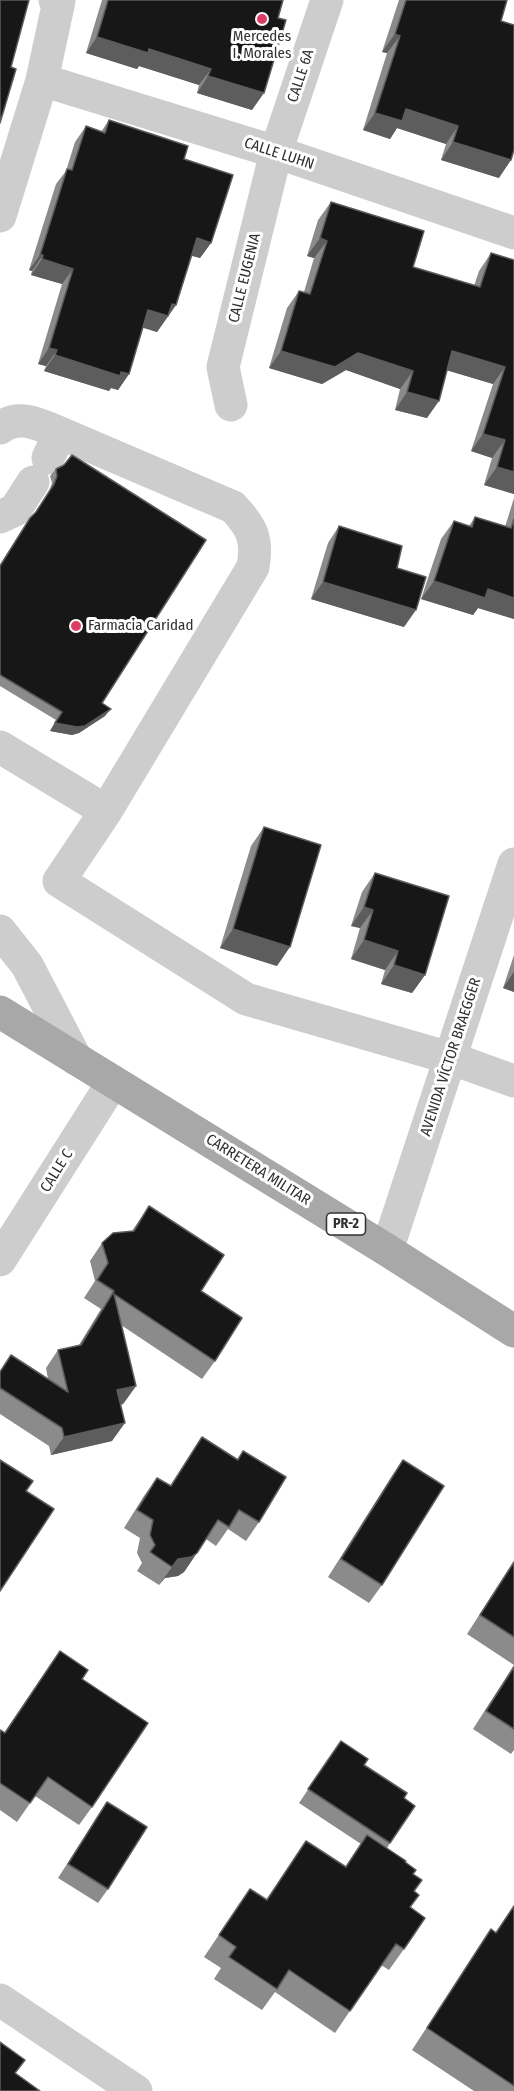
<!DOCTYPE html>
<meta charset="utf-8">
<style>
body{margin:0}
canvas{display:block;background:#fff}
</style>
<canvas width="514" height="2091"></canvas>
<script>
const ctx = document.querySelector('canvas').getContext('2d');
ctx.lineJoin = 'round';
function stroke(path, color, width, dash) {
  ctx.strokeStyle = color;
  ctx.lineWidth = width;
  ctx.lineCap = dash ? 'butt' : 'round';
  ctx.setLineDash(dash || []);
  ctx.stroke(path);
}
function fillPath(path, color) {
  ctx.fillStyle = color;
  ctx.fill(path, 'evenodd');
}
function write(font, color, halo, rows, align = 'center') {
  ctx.font = font + ' "Fira Sans Condensed",sans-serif';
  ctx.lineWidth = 6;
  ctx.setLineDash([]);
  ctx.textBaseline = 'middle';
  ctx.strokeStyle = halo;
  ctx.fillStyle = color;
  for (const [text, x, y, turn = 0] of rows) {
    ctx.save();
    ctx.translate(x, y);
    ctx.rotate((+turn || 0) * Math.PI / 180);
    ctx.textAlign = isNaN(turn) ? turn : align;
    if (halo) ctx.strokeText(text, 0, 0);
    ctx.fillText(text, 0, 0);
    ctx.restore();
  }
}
stroke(new Path2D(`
 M42 80 276 152 514 233
 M0 216 42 80 59 1 55 0
 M231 405 223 367 276 152 327 0
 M0 428C19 413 41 425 60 433L233 507C252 527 258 539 253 567L106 811
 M48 458 60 433
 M0 517 15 510 33 482
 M0 747 106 811 59 881 246 999 450 1058 514 1081
 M0 931 27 965 76 1059
 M387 1250 514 864
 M0 1260 113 1082
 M0 2000 136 2091`), '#cdcdcd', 33);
stroke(new Path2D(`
 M0 1012 387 1250 514 1331`), '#a8a8a8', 33);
fillPath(new Path2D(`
 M102 0H283L252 110 197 93 199 85 139 66 137 69 86 53Z
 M399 0H507L501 21 499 178 441 160 446 144 397 128 390 139 363 130 387 53 382 52Z
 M109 120 184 159 211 243 200 258 192 256 176 305 157 332 143 327 129 374 118 390 111 388 109 391 44 371 46 366 38 364 62 284 31 275 32 271 29 270 56 184 66 171 75 142 86 126 101 132Z
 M331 202 413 267 474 286 479 271 491 253 514 260V494L484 485 492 458 471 451 493 384 447 370 427 418 395 410 400 389 346 370 322 384 269 368 287 308 299 291 304 292 314 258 307 256 318 220Z
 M56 469 105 716 79 733 72 735 50 731 56 720 0 686V565L25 526 30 518 35 513 49 492 52 483 50 476Z
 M514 498V619L478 608 473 615 421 599 441 539 454 521 469 526 475 517 505 527Z
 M339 526 397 568 404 627 311 599 328 543Z
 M264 827 277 966 220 948 251 846Z
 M375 873 425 975 412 993 381 984 385 970 351 959 360 928 351 926 362 892Z
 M514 955V992L503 988Z
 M149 1206 201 1291 215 1361 202 1379 121 1325 136 1386 123 1404 121 1405 112 1441 51 1455 49 1446 0 1414V1371L11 1355 48 1379 46 1368 58 1350 79 1345 101 1309 84 1298 95 1281 90 1261 102 1243 132 1231Z
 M202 1437 237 1459 243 1451 259 1522 246 1541 228 1529 216 1546 206 1539 184 1572 178 1576 165 1578 159 1585 137 1571 142 1563 137 1553 140 1538 124 1528 144 1496 157 1478 170 1486Z
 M403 1460 382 1585 369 1603 328 1577 390 1479Z
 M514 1561V1665L467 1634Z
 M60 1651 82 1679 92 1807 79 1825 35 1796 17 1822 0 1810V1730L4 1733Z
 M514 1665V1750L511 1754 473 1729Z
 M341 1741 364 1765 404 1798 390 1843 387 1848 405 1862 413 1874 414 1891 404 1949 389 1970 381 1965 335 2033 275 1992 262 2010 214 1979 221 1968 204 1957 250 1889 266 1900 306 1841 345 1867 361 1844 299 1803Z
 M107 1802 108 1889 98 1903 58 1878Z
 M514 1906V2091H474L412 2050 491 1929 496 1932Z`), '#8b8b8b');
fillPath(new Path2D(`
 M395 34 400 36 387 53 382 52Z
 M97 37 149 49 211 69 199 85 139 66 137 69 86 53Z
 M208 76 264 93 252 110 197 93Z
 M406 109 458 126 446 144 397 128 390 139 363 130 375 113Z
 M453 142 511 160 499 178 441 160Z
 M197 238 211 243 200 258 186 254Z
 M320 238 327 241 314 258 307 256Z
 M40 255H43L32 271 29 270Z
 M42 259 73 269 62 284 31 275Z
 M172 304 176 305 157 332 137 326 148 310Z
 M49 348 57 350 46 366 38 364Z
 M281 351 358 353 413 371 400 389 346 370 322 384 269 368Z
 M452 351 505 367 493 384 439 368Z
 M55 355 121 372 129 374 118 390 111 388 109 391 44 371Z
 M407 392 439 401 427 418 395 410Z
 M483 434 505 440 492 458 471 451Z
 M497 467 514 472V494L484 485Z
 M434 581 488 589 514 598V619L478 608 473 615 421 599Z
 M323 582 416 610 404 627 311 599Z
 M111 709 105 716 79 733 72 735 50 731 55 723Z
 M364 907 373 910 360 928 351 926Z
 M233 929 290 947 277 966 220 948Z
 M364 940 398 951 385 970 351 959Z
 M394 965 425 975 412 993 381 984Z
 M514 972V992L503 988Z
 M136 1386 123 1404 105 1408 117 1390Z
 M125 1423 112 1441 51 1455 64 1437Z
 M197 1553 184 1572 178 1576 165 1578 159 1585 178 1559Z`), '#5d5d5d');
const building = new Path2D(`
 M0 0H29L11 67 16 69 0 123Z
 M108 0H283L278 18 286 20 264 93 208 76 211 69 149 49 148 53 97 37Z
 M406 0H507L501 21 514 25V150L511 160 453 142 458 126 406 109 402 121 375 113 400 36 395 34Z
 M109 120 188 146 184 159 233 175 211 243 197 238 176 305 172 304 168 316 148 310 129 374 121 372 120 376 55 355 57 350 49 348 73 269 42 259 43 255H40L67 169 72 170 86 126 105 133Z
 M331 202 424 231 413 267 480 287 491 253 514 260V472L497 467 505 440 483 434 505 367 452 351 439 401 407 392 413 371 358 353 335 367 281 351 299 291 310 294 327 241 320 238Z
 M72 455 206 540 102 703 111 709 85 726 77 727 55 723 62 712 0 675V566L30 518 36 512 54 484 57 476 56 469 64 465Z
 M475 517 511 528 514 519V598L488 589 485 598 434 581 454 521 472 527Z
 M339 526 402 546 397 568 426 577 416 610 323 582Z
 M264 827 321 845 290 947 233 929Z
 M375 873 449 896 425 975 394 965 398 951 364 940 373 910 364 907Z
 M149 1206 224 1255 201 1291 242 1318 215 1361 114 1294 136 1386 117 1390 125 1423 64 1437 62 1428 0 1388V1372L11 1355 68 1392 58 1350 81 1345 114 1291 97 1280 108 1263 102 1243 113 1233 134 1231Z
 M202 1437 238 1460 243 1451 286 1477 259 1522 239 1510 229 1527 218 1520 197 1553 191 1557 178 1559 172 1567 150 1552 155 1545 150 1535 153 1520 137 1510 157 1478 171 1486Z
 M0 1460 33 1481 26 1491 54 1509 0 1591Z
 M403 1460 444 1486 382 1585 341 1559Z
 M514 1562V1637L480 1615Z
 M60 1651 88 1670 82 1679 148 1723 92 1807 48 1777 30 1803 0 1783V1730L5 1733Z
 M514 1667V1729L486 1711Z
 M341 1741 368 1759 364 1765 407 1793 404 1798 415 1806 390 1843 308 1789Z
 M107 1802 147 1827 108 1889 68 1864Z
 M367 1835 406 1861 405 1862 416 1870 413 1874 422 1880 414 1891 419 1895 410 1907 425 1918 404 1949 396 1944 350 2011 289 1970 277 1989 229 1957 236 1947 219 1935 250 1889 267 1900 306 1841 346 1867Z
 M514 1906V2086L427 2028 491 1929 496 1933Z
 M0 2042 25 2060 15 2073 40 2091H0Z`);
fillPath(building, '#171717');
stroke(building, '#5d5d5d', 1.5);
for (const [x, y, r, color] of [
 [262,19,6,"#dd3d65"],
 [76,626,6,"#dd3d65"]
]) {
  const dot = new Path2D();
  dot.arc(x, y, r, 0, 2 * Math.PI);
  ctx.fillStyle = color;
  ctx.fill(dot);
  stroke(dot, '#fff', 2);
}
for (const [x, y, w] of [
 [346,1224,39]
]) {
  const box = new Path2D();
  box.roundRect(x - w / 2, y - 11, w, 22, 4.5);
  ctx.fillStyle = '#fff';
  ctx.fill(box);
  stroke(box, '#303030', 1.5);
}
write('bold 14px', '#303030', null, [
 ["PR-2",346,1224]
]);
write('15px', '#303030', '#fff', [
 ["Mercedes",262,37],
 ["I. Morales",262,54],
 ["Farmacia Caridad",88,626,"left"]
]);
write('15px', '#303030', '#fff', [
 ["CALLE 6A",301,76,-72],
 ["CALLE LUHN",279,154,18],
 ["CALLE EUGENIA",245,278,-76],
 ["AVENIDA VÍCTOR BRAEGGER",451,1057,-72],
 ["CARRETERA MILITAR",258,1170,32],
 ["CALLE C",57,1171,-58]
]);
</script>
